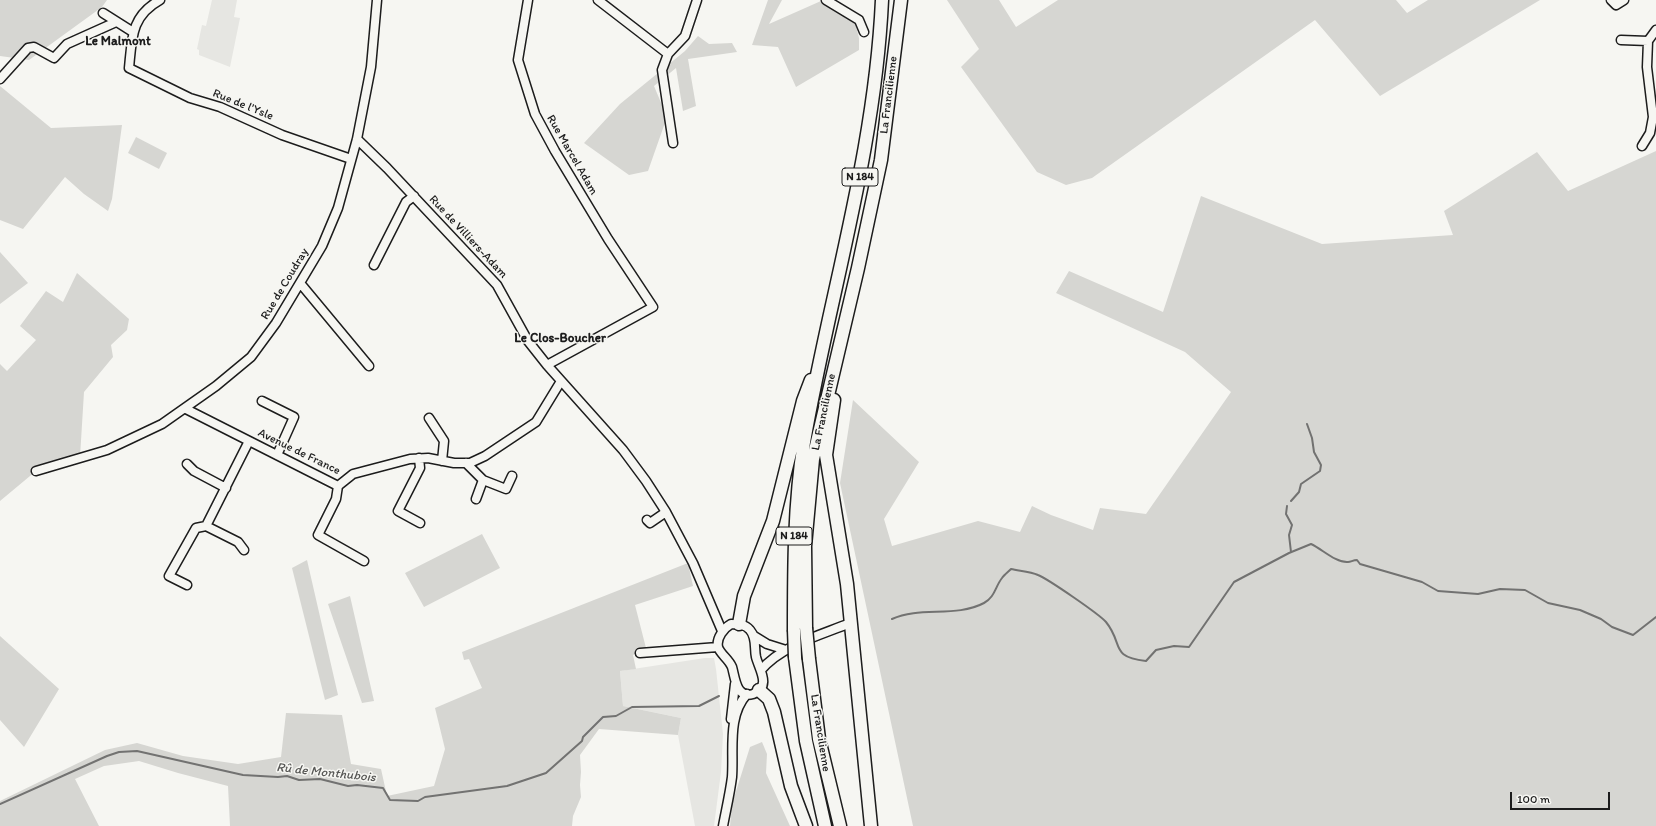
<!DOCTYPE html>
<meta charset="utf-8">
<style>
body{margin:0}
#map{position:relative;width:1656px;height:826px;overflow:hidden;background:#f6f6f2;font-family:Itim,sans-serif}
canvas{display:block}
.scale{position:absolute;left:1510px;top:792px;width:100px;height:18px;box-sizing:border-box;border:2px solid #1c1c1c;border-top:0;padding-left:5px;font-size:12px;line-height:14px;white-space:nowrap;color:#1c1c1c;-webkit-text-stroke:3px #f6f6f2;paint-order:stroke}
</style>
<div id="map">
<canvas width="1656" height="826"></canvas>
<div class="scale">100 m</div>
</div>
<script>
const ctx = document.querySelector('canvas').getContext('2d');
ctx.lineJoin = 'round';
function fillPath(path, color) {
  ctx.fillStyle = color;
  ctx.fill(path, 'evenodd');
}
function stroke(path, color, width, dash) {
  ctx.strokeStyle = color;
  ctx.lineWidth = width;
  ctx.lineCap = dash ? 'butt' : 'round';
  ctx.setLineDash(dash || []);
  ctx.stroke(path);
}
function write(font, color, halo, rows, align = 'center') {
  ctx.font = font + ' Itim,sans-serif';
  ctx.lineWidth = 3;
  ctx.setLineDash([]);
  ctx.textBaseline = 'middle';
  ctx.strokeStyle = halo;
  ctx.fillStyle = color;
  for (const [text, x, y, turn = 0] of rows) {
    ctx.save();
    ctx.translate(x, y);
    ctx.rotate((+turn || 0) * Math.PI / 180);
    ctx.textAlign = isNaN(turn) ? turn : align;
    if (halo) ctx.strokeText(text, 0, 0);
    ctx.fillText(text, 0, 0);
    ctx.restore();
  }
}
fillPath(new Path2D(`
 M212 0H237L234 17 240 18 230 67 199 55V50L197 49 202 25 206 26Z
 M705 658H714L716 669 723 734 721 772 714 826H695L678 735 681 718 623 706 620 671Z`), '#e6e6e2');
fillPath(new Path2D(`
 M0 0H107L102 7 29 60 0 56Z
 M768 0H782L769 24 821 1 855 22 859 38V50L796 87 778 47 752 45Z
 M947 0H999L1016 27 1058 0H1396L1407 13 1428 0H1540L1380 96 1315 20 1092 178 1066 185 1037 172 961 67 979 49Z
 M698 36 709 44 732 43 737 52 688 59 696 106 683 111 676 68 654 86 667 117 648 171 629 175 584 143 620 104 685 51Z
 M0 86 51 128 122 125 112 199 108 211 84 194 65 177 23 229 0 220Z
 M136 137 167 153 159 169 128 153Z
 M1656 151V826H913L840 483 853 400 919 462 884 519 892 546 978 521 1020 532 1032 506 1051 515 1093 530 1100 508 1146 514 1231 392 1185 352 1056 293 1069 271 1163 312 1201 196 1322 244 1453 235 1444 211 1537 152 1568 191Z
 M0 252 28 283 0 304Z
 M77 273 129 319 127 330 111 345 113 357 84 392 80 457 36 471 0 501V364L7 371 36 340 20 326 46 291 63 302Z
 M482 534 500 568 424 607 405 573Z
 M307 560 338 695 325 700 292 568Z
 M688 563 693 586 635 605 646 648 633 655 636 669 620 671 623 706 681 718 678 735 599 729 580 755 581 772 580 785 581 797 573 816 572 826H230L228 786 178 773 139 761 104 766 75 779 99 826H0V801L105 750 137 743 183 756 238 764 281 757 286 713 342 715 351 764 381 769 387 796 434 786 445 749 435 708 482 688 469 659 464 660 462 652Z
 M350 596 374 701 362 703 328 604Z
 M0 636 59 689 24 747 0 720Z
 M762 742 767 754 766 773 790 826H730L732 804 750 747Z`), '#d6d6d2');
stroke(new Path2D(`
 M1291 501 1299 492 1301 484 1320 471 1321 465 1314 452 1312 438 1307 424
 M1287 506 1286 514 1292 525 1289 535 1291 552
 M892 619C920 606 956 618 984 603 995 597 995 587 1002 578 1004 575 1008 572 1011 569 1019 571 1030 571 1038 575 1048 579 1099 614 1106 622 1124 644 1109 657 1146 661L1156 650 1174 646 1189 647 1234 582 1289 553 1311 544C1322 549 1336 563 1348 562 1351 562 1353 560 1357 560L1360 564 1422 582 1438 591 1478 594 1500 589 1525 590 1548 603 1580 610 1601 619 1612 627 1633 635 1656 617
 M0 804 107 756 119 752 137 751 243 775 278 777 287 776 299 780 320 779 348 786 357 785 383 788 390 800 418 801 425 797 507 786 546 773 582 741 583 737 603 717 616 716 632 707 699 706 719 696`), '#727271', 2);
const minor = new Path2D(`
 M160 0C131 16 132 38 129 68L190 98 220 107 282 135 351 159
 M528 0 518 60 535 114 555 151 608 239 653 307 547 365
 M598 0 668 54
 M826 0 859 20 864 32
 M1611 0 1616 5 1624 0
 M103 13 133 32
 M1621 40 1648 41
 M0 79 28 48 34 47 54 58 67 44 116 22
 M357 139 387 168 497 285 528 341 547 365 623 450 646 481 666 512 693 563 722 631
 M673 143 662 70 668 54 685 36 697 0
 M1642 146 1650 133 1653 117 1647 67 1648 41 1656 30
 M374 265 406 202 414 196
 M300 283 369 366
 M262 401 294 417 277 455
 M186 409 338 486 353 474 410 459 428 458 454 463H470L485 456 536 422 561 381
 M429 418 444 441 442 461
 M419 458 420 468 398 511 420 523
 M466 463 483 480 476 499
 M187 464 194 471 226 488
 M36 471 107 450 162 424 216 386 251 357 276 323 322 246 338 208 357 139 371 67 377 0
 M483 480 506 489 512 476
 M338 486 336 499 318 535 364 561
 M647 520 650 523 666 512
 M206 526 238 542 244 550
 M187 585 169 576 196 528 206 526 249 441
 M731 624C738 624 745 624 750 630 757 638 754 648 756 657 759 669 772 687 753 694 736 699 735 677 732 667 729 659 720 654 718 647 716 638 724 628 731 624Z
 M754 636 767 644 786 650
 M640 653 718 647
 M761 670C782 645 821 635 850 623
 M731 719 735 684
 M723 826C726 810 730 793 732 777 734 750 727 716 747 694`);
const highway = new Path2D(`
 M834 400 826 455 847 584 871 826
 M739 624 744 596 773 521 803 401 811 380
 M806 628 805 546 813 459 858 268 881 160 901 0
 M794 630C794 567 794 504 804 442 830 293 875 152 882 0
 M795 657 806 741 825 826
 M809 659 819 739 840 826
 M759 690 769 699 774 712 791 786 806 826`);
stroke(minor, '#1c1c1c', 11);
stroke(highway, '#1c1c1c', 15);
stroke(minor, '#f6f6f2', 8);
stroke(highway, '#f6f6f2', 12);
const highwayBridge = new Path2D(`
 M806 628 809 659
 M794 630 795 657`);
stroke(highwayBridge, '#1c1c1c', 15, []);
stroke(highwayBridge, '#f6f6f2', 12);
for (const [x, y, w] of [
 [860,177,36],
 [794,536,36]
]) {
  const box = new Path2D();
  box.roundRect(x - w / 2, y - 9, w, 18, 3);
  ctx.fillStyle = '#f6f6f2';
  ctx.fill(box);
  stroke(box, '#1c1c1c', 1);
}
write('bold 11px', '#1c1c1c', null, [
 ["N 184",860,177],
 ["N 184",794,536]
]);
write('12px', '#1c1c1c', '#f6f6f2', [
 ["La Francilienne",889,95,-83],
 ["Rue de l'Ysle",243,105,22],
 ["Rue Marcel Adam",572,155,60],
 ["Rue de Villiers-Adam",468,237,47],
 ["Rue de Coudray",285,284,-59],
 ["La Francilienne",824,412,-78],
 ["Avenue de France",299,452,26],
 ["La Francilienne",820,733,81]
]);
write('bold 13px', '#1c1c1c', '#f6f6f2', [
 ["Le Malmont",118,42],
 ["Le Clos-Boucher",560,339]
]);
write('italic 13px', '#565654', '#f6f6f2', [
 ["Rû de Monthubois",326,773,6]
]);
</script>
